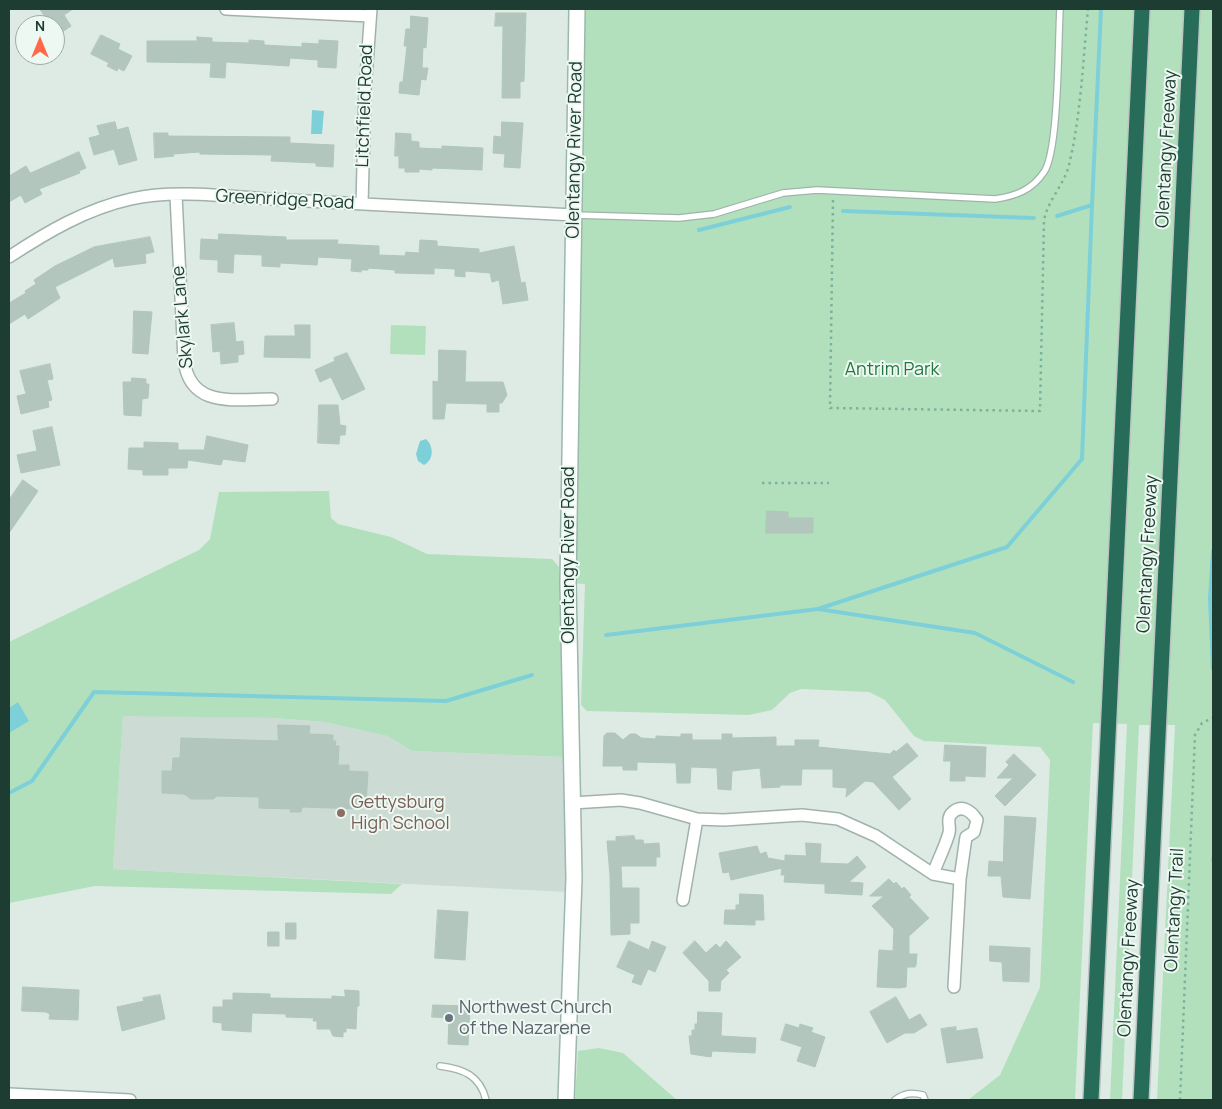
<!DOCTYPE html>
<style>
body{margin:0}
#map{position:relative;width:1222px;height:1109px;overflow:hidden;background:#deebe4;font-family:Manrope,sans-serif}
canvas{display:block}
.frame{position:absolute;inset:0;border:10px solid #1d3d32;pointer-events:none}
.north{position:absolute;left:15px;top:15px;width:50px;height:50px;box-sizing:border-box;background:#eef8f2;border:1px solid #9aada5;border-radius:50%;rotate:0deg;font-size:14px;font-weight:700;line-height:20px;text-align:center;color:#1d3d32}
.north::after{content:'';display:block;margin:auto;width:18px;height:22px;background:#ff6848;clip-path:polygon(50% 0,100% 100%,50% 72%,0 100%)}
</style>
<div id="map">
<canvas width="1222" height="1109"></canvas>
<div class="frame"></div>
<div class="north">N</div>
</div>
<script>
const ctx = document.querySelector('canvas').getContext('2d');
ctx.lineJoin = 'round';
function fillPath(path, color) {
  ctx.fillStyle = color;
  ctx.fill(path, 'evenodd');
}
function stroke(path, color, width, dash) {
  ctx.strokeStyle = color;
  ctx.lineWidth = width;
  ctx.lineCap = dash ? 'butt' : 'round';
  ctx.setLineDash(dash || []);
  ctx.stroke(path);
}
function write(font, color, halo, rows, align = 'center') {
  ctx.font = font + ' Manrope,sans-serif';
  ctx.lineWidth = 4;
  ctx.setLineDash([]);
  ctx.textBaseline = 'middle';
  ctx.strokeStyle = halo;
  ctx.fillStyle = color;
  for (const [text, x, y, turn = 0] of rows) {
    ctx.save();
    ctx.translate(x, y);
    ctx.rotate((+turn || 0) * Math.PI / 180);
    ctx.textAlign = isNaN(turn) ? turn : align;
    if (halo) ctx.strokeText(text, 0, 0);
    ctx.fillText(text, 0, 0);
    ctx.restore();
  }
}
fillPath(new Path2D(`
 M123 715 273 718 325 722 387 736 412 751 564 757 568 892 113 869Z`), '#ccdbd3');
fillPath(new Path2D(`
 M576 9H1213V1100H1157L1175 725H1139L1122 1100H1110L1127 724 1093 723 1075 1100H968L1000 1075 1040 987 1050 760 1040 747 924 741 914 736 885 700 869 692 801 689 790 693 772 710 749 715 587 711 581 705 585 584 568 583Z
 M391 325 426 326 425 355 390 354Z
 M329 491 331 518 338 524 391 537 427 554 552 559 559 567 564 757 412 751 387 736 325 722 273 718 123 716 113 869 402 884 391 894 95 886 9 903V642L199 550 210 539 219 492Z
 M599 1048 623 1053 677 1100H575L578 1051Z`), '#b3e0bc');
fillPath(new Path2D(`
 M312 110 324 111 322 134H311Z
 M426 439C434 446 434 460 424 465L418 461 416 454 420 441Z
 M18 702 29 721 9 733V708Z`), '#7ed0d8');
stroke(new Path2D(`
 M843 211 1034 218
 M1057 216 1092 205 1101 9
 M699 230 790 207
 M1213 551 1210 599 1213 669
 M818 609 1007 547 1082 459 1092 205
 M606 635 818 609 975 633 1073 682
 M9 793 32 781 94 692 446 701 532 675
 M1213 859V860`), '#7ed0d8', 4);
const building = new Path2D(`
 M40 9H73L64 15 71 26 58 35 55 25H51Z
 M496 13H526L524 81 520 82V98H502L503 26H495Z
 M411 16 428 18 426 48 423 47 422 68H428L426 80 421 79 419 95 399 93 400 82H403L407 46H404L406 29H410Z
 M101 35 120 44 118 49 132 56 124 71 118 68 117 71 107 66 109 63 91 54Z
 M197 37 212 38V42L249 43V40L264 41V45L302 47V43L319 44V40L338 41 336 68 318 67V60L290 58 289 66 226 62 225 78 210 77 211 63 147 62V41H197Z
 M115 122 117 130 128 127 137 160 119 165 114 149 94 155 89 138 100 135 97 126Z
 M502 122 523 123 520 168 504 167 505 154 493 153 494 136 501 137Z
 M154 133H168V136L290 137V143L334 145 333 167 316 166V163L271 161 272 155 200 154V152L173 154 174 156 155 158Z
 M396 133 411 134V141L419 142V148L442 149V146L483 148 482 170 432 168V170L419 169V172H405V168H399V156H395Z
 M79 152 86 168 79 171 80 173 39 189 42 194 25 203 21 195 9 202V176L26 166 30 173Z
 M219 234 286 237V240H338L337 244 379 246V255L405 256 406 252 419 253 420 240 437 241V246L479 249V253L514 246 521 283 525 282 528 300 503 304 499 280 492 282 490 273 465 271V277L455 276V269L434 268V274L395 273V270L368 268V270H361V272L351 271 352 259 318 257 317 265 280 263V267L262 266V255L234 254 233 273 218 272V260L200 259 201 239 218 240Z
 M150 237 154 252 145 254 146 263 115 267 113 258 55 287 60 298 28 319 25 314 9 324V303L26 293 25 291 36 284 34 280 55 266 94 247Z
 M134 311 152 312 148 354 133 353Z
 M234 323 236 342 243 341 244 354 238 355V362L221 364 220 351 213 352 211 325Z
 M295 325H310V358L264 357 265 336H295Z
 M439 350 466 351 465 382H503L507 395 502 403H499V412H487V404L446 403 444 419H433V381L438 382Z
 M347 353 365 389 342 400 331 377 320 382 315 370 335 361 334 358Z
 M50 364 53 379 47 380 52 400 48 401 49 407 21 414 17 396 26 394 20 371Z
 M132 378 146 379V384H149L148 398 142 399 141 416 124 415 123 382H131Z
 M319 405H338L340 425 346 426 345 435H340L339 444 318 443Z
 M52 427 60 465 21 473 17 455 37 451 33 431Z
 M207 436 248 445 245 462 223 459 221 465 188 460 187 468H168V475H143V470L128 469 129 448H144V442L178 443V450H204Z
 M23 480 38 491 9 533V500Z
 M767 511 788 512V518H813V533H766Z
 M278 725 310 726 309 734 333 735V741H336L335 746H339L338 765H349V771L368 772 366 804 361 809 302 807 301 812H290L291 809 259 808V797L217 796 213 799H191L184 794 162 793V771H172L173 758H180L181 738 278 741Z
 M607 733H615L623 740 630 734H636L641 738 656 739V736L681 737V734H692V740H722V734H732V738L776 737V746H795V740H819L818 747 890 754 894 750 896 752 907 743 918 756 892 777 911 799 899 810 873 782 865 781 846 797 847 788 833 787V769H802L801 785H780V787L762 788 760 768 732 771 731 790 718 789 717 768 691 767 690 783H677L676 763 637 762V770H623V766H603L604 736Z
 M945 745 986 747 985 777 965 776V781H950L951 761H944Z
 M1014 754 1036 775 1005 806 995 796 1013 778H997L1009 765 1006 762Z
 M1005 816 1036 818 1030 899 1003 897 1001 876H988L989 861 1003 862Z
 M634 836 635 840H643L644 844 659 843 660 857H656V866H621L622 888H639V923H630V934L611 935 610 875 607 841H616V837Z
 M806 843 821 844 820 863 848 864 857 856 866 867 849 882 863 883 862 895 825 893V884L784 882 785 875H781L782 868 731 880 729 872 723 873 719 853 757 846 760 854 766 852 768 858 785 861V855L806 856Z
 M889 879 894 884 896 882 902 889 904 887 911 895 909 897 929 918 909 936V954H917L916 965 915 967H907L906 987 899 988 877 987 879 950 893 951 894 929 872 906 884 896H870Z
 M740 894 763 895 764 920H755V925L724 924 725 910H736V905H739Z
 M438 910 468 912 465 960 435 958Z
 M286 923H296V939H286Z
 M268 932H279V946H268Z
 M629 941 649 950 652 941 666 947 655 972 648 969 641 985 632 982 635 975 617 967Z
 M695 941 706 953 716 944 720 948 726 941 741 957 726 970 729 973 721 981 720 991H709V981L683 953Z
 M990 946 1030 948 1029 982 1003 981 1002 962 990 961Z
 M23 987 79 990 78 1020 49 1019 50 1014 46 1012 22 1011Z
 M345 990 359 991V1006H357L356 1029 346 1028V1032H343V1037L333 1036 330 1029H317V1021H313L314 1018 286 1017V1014L252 1013 251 1032 222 1030V1023L213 1022V1007H223V1000H233V993L270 994V998L332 999V996L345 997Z
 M160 995 165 1019 122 1031 117 1007 144 1001 143 998Z
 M896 997 909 1020 920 1014 927 1025 914 1033H905L887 1043 870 1012Z
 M433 1005 470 1006 468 1045 448 1044 449 1018 432 1017Z
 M698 1012 722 1013 721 1036 756 1038 755 1053 712 1051 711 1057 691 1054 689 1036H692V1030H695V1024H697Z
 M786 1024 799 1028 800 1024 813 1028 811 1032 825 1037 815 1067 797 1061 802 1047 781 1040Z
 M956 1027V1031L977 1028 983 1058 947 1063 941 1029Z`);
fillPath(building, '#b3c6bd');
stroke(building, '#afc6bb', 1);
const lane = new Path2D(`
 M574 215 679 218 714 214 783 193 817 190 995 199C1016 196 1032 190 1044 172 1059 151 1058 41 1060 9
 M440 1066C463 1069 480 1075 486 1100
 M895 1100C904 1093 912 1092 923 1095L925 1100`);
const street = new Path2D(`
 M226 9 370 16
 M176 195 184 360C190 409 235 399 272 399
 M362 204 365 91 371 9
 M9 257C47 232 86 209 131 199 176 188 240 198 287 200 382 205 478 210 574 215
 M572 803 621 800 640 803 697 819 724 820 802 815 838 819 876 836 933 874 960 879
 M933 874C938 860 945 847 949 833 951 826 946 820 951 814 961 803 971 811 977 820L974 832 966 837 960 879 954 987
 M683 900 697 819
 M9 1094 130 1100`);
const secondary = new Path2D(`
 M566 1100 574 878 568 583 577 9`);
const highway = new Path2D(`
 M1091 1100 1142 9
 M1141 1100 1192 9`);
stroke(lane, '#a0b3ab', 8);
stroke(street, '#a0b3ab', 14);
stroke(secondary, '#9bb8ac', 18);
stroke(highway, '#bbc5c2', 18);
stroke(new Path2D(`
 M833 200 830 408 1040 411 1044 220C1048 200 1064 185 1069 165 1081 115 1083 60 1088 9
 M762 483H829
 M1180 1100 1195 735 1202 723 1213 718`), '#7ab39d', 2.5, [2.5, 4]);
stroke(lane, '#fff', 5.5);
stroke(street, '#fff', 11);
stroke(secondary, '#fff', 15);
stroke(highway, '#266c59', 15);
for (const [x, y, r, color] of [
 [341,813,5,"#8d6e63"],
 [449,1018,5,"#6b7280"]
]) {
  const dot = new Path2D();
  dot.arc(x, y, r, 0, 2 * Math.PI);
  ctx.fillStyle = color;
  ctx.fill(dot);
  stroke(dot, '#eef8f2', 2);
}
write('18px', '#1d3d32', '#eef8f2', [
 ["Litchfield Road",365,106,-88],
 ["Olentangy Freeway",1167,149,-87],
 ["Olentangy River Road",575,150,-89],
 ["Greenridge Road",285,200,3],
 ["Skylark Lane",183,317,-95],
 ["Olentangy Freeway",1148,554,-87],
 ["Olentangy River Road",569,555,-90],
 ["Olentangy Trail",1175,910,-87],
 ["Olentangy Freeway",1129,958,-87]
]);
write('18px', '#23783e', '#eef8f2', [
 ["Antrim Park",892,370]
]);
write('18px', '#785e54', '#eef8f2', [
 ["Gettysburg",351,803],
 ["High School",351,824]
], 'left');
write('18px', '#5b616d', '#eef8f2', [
 ["Northwest Church",459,1008],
 ["of the Nazarene",459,1029]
], 'left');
</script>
